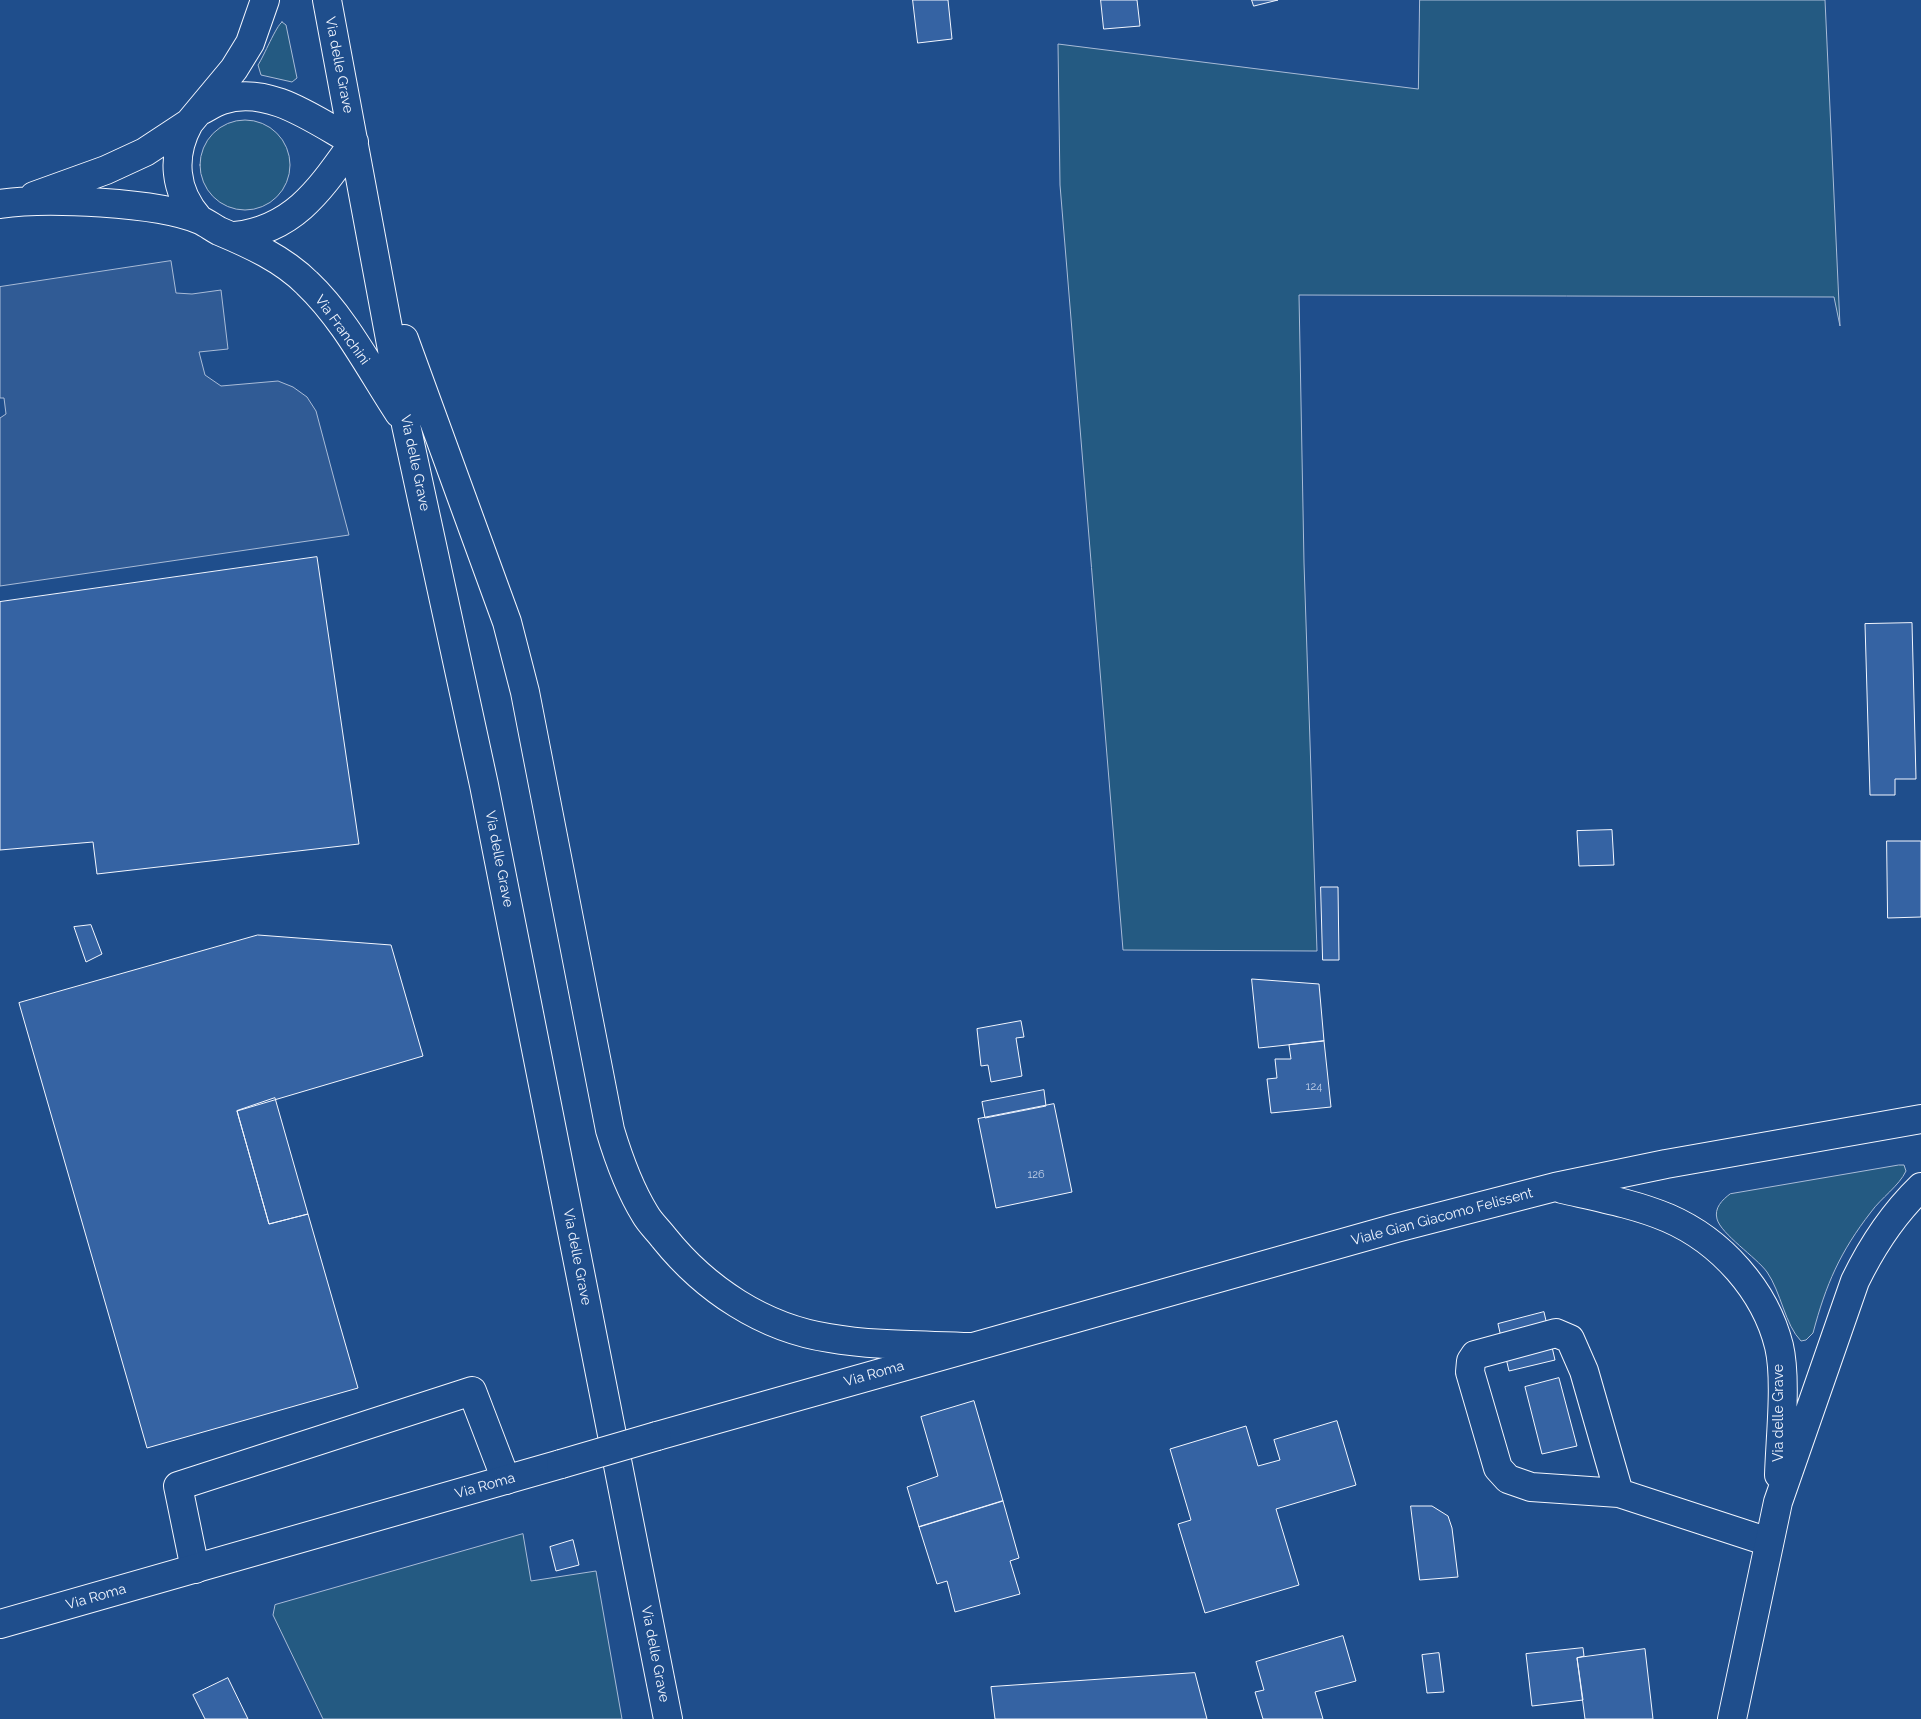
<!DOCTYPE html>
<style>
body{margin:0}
canvas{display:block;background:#1f4e8c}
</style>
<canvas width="1921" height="1719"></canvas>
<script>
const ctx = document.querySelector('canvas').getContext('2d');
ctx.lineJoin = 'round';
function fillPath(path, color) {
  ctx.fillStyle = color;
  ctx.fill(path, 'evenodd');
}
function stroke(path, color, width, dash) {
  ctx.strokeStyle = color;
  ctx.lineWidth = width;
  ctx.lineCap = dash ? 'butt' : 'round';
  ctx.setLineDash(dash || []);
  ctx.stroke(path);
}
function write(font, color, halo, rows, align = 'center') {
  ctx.font = font + ' Raleway,sans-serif';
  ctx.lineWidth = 4;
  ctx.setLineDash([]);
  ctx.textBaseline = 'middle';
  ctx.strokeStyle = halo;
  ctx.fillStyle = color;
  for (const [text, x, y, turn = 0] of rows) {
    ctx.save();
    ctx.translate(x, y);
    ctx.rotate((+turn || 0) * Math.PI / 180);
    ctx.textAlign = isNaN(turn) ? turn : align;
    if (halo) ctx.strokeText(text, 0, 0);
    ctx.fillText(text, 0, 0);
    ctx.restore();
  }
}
const green = new Path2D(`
 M1420 0H1825L1840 326 1834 297 1299 295 1304 563 1317 951 1123 950 1060 185 1058 44 1418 89Z
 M282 22 286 25 297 78 292 82 261 75 258 65C264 56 276 26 282 22Z
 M200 165a45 45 0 1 1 90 0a45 45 0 1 1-90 0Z
 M1899 1165H1904L1906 1171C1899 1186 1881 1198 1871 1212 1840 1252 1826 1284 1813 1333L1806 1340 1801 1341C1785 1325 1781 1292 1767 1272 1756 1257 1721 1234 1717 1219 1714 1208 1722 1200 1730 1194Z
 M523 1534 531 1581 596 1571 622 1719H323L273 1615 275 1605Z`);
fillPath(green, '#245a82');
stroke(green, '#a8bbd7', 1);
const parking = new Path2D(`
 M171 261 176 293 192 294 221 290 228 349 199 352 205 375 221 386 278 381 293 387 307 397 316 411 349 535 0 586V418L6 414 4 398H0V287Z`);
fillPath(parking, '#305b95');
stroke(parking, '#a8bbd7', 1);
const building = new Path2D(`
 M913 0H948L952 39 918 43Z
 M1101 0H1137L1140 26 1104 29Z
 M1252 0H1278L1254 6Z
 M317 557 359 844 97 874 93 842 0 850V602Z
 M1912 623 1916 779H1895V795H1870L1865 624Z
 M1612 830 1614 865 1579 866 1577 831Z
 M1887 841H1921V917L1888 918Z
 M1321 887H1338L1339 960H1323Z
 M91 925 102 954 86 962 74 927Z
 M258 935 391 945 423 1056 237 1111 269 1224 308 1214 358 1388 147 1448 19 1003Z
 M1252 979 1319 984 1324 1041 1259 1048Z
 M1021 1021 1024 1037 1016 1038 1022 1076 991 1082 988 1065 981 1066 977 1029Z
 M1324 1041 1331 1107 1271 1113 1267 1079 1277 1078 1275 1059H1291L1289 1045Z
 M1044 1090 1046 1106 985 1118 982 1102Z
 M275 1098 308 1214 269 1224 237 1111Z
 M1054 1104 1072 1192 996 1208 978 1119Z
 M1544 1312 1555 1360 1509 1371 1498 1324Z
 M1559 1378 1577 1446 1542 1454 1525 1387Z
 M974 1401 1003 1501 919 1527 907 1487 938 1476 921 1417Z
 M1337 1421 1356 1485 1276 1509 1299 1585 1205 1613 1178 1524 1191 1520 1170 1449 1246 1426 1258 1466 1280 1460 1274 1440Z
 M1003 1501 1019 1558 1010 1561 1020 1594 955 1612 947 1581 937 1584 919 1527Z
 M1411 1506H1432L1448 1516 1452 1528 1458 1577 1420 1580Z
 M573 1540 579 1565 556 1571 550 1547Z
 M1343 1636 1356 1681 1315 1692 1323 1719H1263L1255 1692 1264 1690 1256 1662Z
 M1583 1648 1584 1656 1577 1658 1583 1700 1532 1706 1526 1654Z
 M1645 1649 1653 1719H1585L1577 1658Z
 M1439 1653 1444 1692 1427 1693 1422 1655Z
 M1195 1673 1207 1719H995L991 1687Z
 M228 1678 248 1719H205L193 1695Z`);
fillPath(building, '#3563a3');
stroke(building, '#f2f6ff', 1);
const minor = new Path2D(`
 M1619 1493 1584 1371 1570 1339 1556 1333 1475 1355 1471 1361 1470 1372 1498 1468 1508 1479 1531 1487 1619 1493 1769 1542
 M195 1569 178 1486 472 1391 506 1480`);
const major = new Path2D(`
 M327 0 406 425 484 785 668 1719
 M202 110C208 107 215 102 222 100 268 84 316 121 354 142
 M189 123C171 156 174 191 199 219
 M34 196 106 170 145 152 189 123 234 69 250 43 265 0
 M0 204C45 197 158 202 200 220 207 223 213 228 219 231 250 244 283 259 307 283 345 319 370 369 399 413
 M235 236C295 229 321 188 354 142
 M404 339 507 622 525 692 610 1130C619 1160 629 1188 645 1214 650 1223 658 1230 664 1238 705 1289 763 1328 829 1338 875 1346 923 1345 970 1347
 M1562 1189C1597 1197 1635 1204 1668 1218 1721 1241 1765 1290 1779 1346 1787 1380 1780 1439 1779 1475
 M657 1436 1396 1228 1555 1187 1666 1164 1921 1119
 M0 1624 561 1464
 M1732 1719 1778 1502 1855 1281C1872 1246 1893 1214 1921 1187`);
stroke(minor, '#f2f6ff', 30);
stroke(major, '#f2f6ff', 30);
stroke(minor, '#1f4e8c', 28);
stroke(major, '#1f4e8c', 28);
const majorBridge = new Path2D(`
 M561 1464 657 1436`);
stroke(majorBridge, '#f2f6ff', 30, []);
stroke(majorBridge, '#1f4e8c', 28);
write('11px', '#c3d1e8', null, [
 ["124",1314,1087],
 ["126",1036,1175]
]);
write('14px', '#f2f6ff', '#1f4e8c', [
 ["Via delle Grave",339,65,79],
 ["Via Franchini",342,330,54],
 ["Via delle Grave",415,463,78],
 ["Via delle Grave",499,859,79],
 ["Viale Gian Giacomo Felissent",1442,1217,-15],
 ["Via delle Grave",577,1257,79],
 ["Via Roma",874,1374,-16],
 ["Via delle Grave",1779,1413,-90],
 ["Via Roma",485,1486,-16],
 ["Via Roma",96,1597,-16],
 ["Via delle Grave",655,1654,79]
]);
</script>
